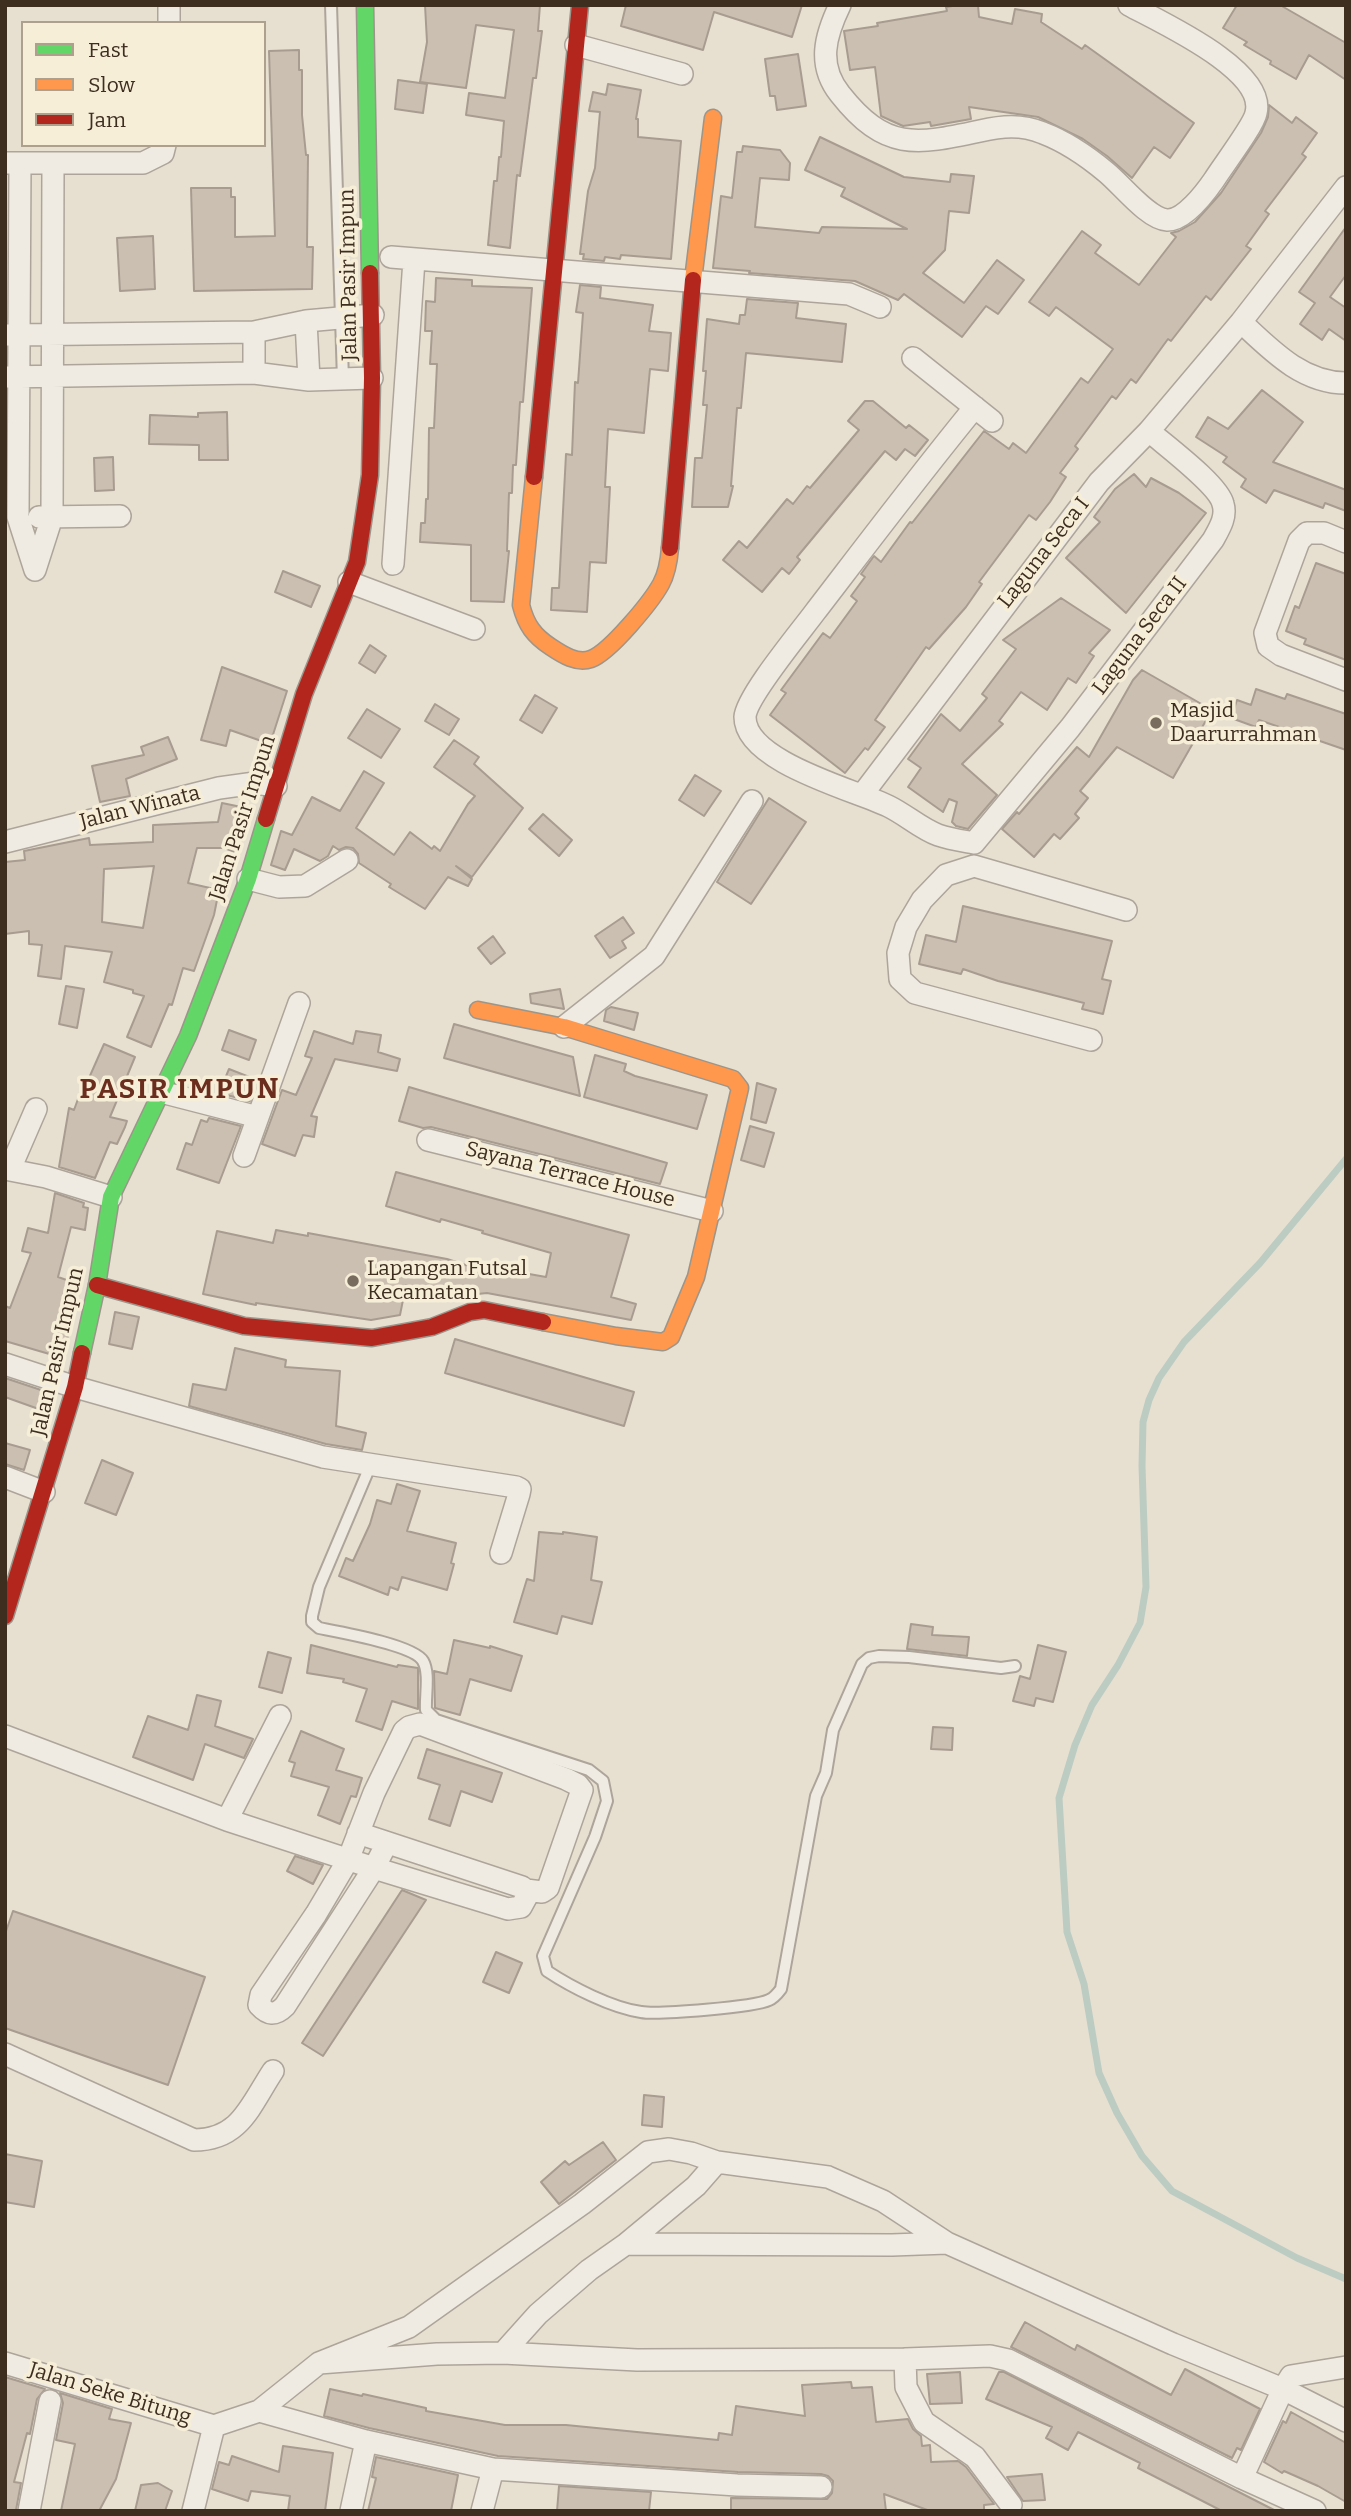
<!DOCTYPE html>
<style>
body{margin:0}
#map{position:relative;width:1351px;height:2516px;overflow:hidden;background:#e7e0d1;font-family:Bitter,serif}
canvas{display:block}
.frame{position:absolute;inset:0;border:7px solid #3d2e20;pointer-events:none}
.legend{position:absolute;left:21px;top:21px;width:245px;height:126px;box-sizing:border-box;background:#f7eed8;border:2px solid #ada18e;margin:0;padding:9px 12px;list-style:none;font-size:21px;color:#3d2e20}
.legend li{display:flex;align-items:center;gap:14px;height:35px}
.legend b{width:35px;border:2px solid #ada18e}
</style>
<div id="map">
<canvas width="1351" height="2516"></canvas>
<div class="frame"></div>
<ul class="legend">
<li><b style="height:9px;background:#63d668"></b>Fast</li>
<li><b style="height:9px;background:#ff974d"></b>Slow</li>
<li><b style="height:9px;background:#b3261e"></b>Jam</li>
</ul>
</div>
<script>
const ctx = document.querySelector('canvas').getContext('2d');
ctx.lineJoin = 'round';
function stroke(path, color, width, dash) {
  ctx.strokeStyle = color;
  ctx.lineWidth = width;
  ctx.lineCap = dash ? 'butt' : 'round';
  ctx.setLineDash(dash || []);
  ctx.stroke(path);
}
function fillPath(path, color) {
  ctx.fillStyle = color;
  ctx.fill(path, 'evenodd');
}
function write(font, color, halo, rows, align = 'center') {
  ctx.font = font + ' Bitter,serif';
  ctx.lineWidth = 7;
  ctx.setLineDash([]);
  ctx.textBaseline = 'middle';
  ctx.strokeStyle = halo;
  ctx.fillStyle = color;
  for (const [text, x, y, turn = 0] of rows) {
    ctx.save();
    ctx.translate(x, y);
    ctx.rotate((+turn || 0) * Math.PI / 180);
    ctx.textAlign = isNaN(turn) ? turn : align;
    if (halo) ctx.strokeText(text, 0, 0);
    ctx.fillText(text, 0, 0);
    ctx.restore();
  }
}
stroke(new Path2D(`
 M1346 1159 1260 1263 1184 1342 1159 1378 1149 1400 1143 1422 1142 1466 1146 1587 1140 1623 1118 1665 1092 1705 1075 1745 1059 1798 1067 1932 1084 1984 1099 2073 1117 2113 1142 2156 1172 2191 1297 2258 1346 2279`), '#bcccc2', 7);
const building = new Path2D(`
 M425 5H540L538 31H542L536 78H533L520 176 517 175 510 248 488 245 494 181H497L499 157H501L504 121 466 115 469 93 505 98 514 30 476 25 466 88 420 82 427 42Z
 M626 5H802L792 37 714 12 703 50 621 26Z
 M959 5H978L979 17 1012 24 1015 9 1042 14 1041 22 1082 49 1085 45 1194 123 1170 158 1154 147 1132 178 1107 156 1083 139 1038 117 969 107 971 119 931 126 930 122 903 126 881 116 875 67 850 70 844 31 878 26 877 23 947 11 946 7Z
 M1237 5H1280L1346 43V80L1309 55 1296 79 1270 64 1271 61 1244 45 1247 42 1223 28Z
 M299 50V70H302V115L306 155H308L307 247H313L312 289 194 291 191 188H231V197H235V237L275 236 269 51Z
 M798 54 806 106 777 110 775 96H770L765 59Z
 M398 80 427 84 423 113 395 109Z
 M608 84 641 90 636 119H638V137L681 141 671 259 621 255 620 259 605 257 604 261 583 259 584 254H580L588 191 595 168 600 112 589 111 593 92 606 95Z
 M1269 105 1292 123 1296 117 1317 133 1302 154 1306 157 1265 211 1269 214 1246 246 1251 249 1211 300 1206 296 1171 341 1168 339 1136 383 1131 379 1116 399 1112 396 1075 446 1078 449 1060 473 1066 477 1050 502 1036 520 1029 515 979 582 982 584 966 607 929 649 926 647 875 720 885 727 868 750 865 748 845 773 770 715 786 693 781 690 823 633 830 638 857 601 851 596 865 577 861 574 874 556 881 562 910 522 912 523 984 431 1009 449 1013 443 1026 453 1081 378 1088 383 1113 349 1056 307 1049 316 1029 302 1082 231 1101 245 1095 253 1139 285 1176 237 1171 233 1179 231 1195 222 1221 193 1261 133 1268 117Z
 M820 137 904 177 950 182 951 174 974 176 969 213 949 211 945 250 923 273 964 303 997 260 1024 280 998 314 986 306 962 337 904 294 898 300 855 281 749 273 750 271 713 268 721 196 732 198 737 152H742L743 146 780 150 790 163 789 180 760 178 755 227 819 233 822 227 907 229 841 196 845 188 805 170Z
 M1346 227V275L1330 297 1346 308V341L1329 329 1322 340 1300 324 1315 303 1299 292Z
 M153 236 155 289 120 291 117 238Z
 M436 278 472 280V286L532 288 523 402H520L516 465H513L512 493H509L507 551H509L504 602 471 601V545L420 542 421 523H425L426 499H428L429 428H434L437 364H430L432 331H425L426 301 435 302Z
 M580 285 601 287 600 298 653 305 649 331 671 333 668 371 650 369 644 433 608 429 605 487H610L606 563 590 562 587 612 551 610 552 588H559L566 454 572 455 575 382 578 383 583 313 576 312Z
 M747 299 798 303 796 318 846 324 842 362 746 353 741 408H737L731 486H733L728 507H692L695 458H702L707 405H703L706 371H703L707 319 739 324 740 315H745Z
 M1262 390 1303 422 1273 462 1346 490V511L1325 503 1323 508 1274 490 1266 503 1241 487 1246 479 1223 462 1227 457 1196 437 1208 417 1228 429Z
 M865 401H873L906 428 909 425 928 440 915 456 905 449 896 460 885 451 797 557 800 560 789 574 782 568 762 592 723 560 739 541 747 548 787 499 793 504 807 486 810 488 859 430 848 421Z
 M227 412 228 460H199V445L149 444 150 415 198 417V413Z
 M113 457 114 490 95 491 94 458Z
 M1134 474 1146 487 1151 478 1179 493 1206 513 1126 613 1066 558 1100 522 1094 517 1115 489Z
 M1316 563 1346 574V660L1304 644 1306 639 1286 631 1295 606 1299 608Z
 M283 571 320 586 311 607 275 592Z
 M1061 598 1110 630 1089 653 1094 656 1076 683 1068 678 1047 710 1021 692 999 721 1003 724 962 764 997 795 968 829 956 826 952 822 957 802 949 799 943 812 908 787 921 768 908 759 941 714 960 731 987 698 982 694 1016 649 1003 640Z
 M370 645 386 656 375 673 359 663Z
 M222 667 287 691 270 744 230 730 226 746 201 740Z
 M1142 670 1212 710 1173 778 1117 747 1080 791 1088 798 1075 814 1079 818 1060 839 1054 834 1034 857 1002 829 1017 812 1019 814 1077 747 1089 757 1133 680Z
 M1256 689 1285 699 1287 694 1346 714V750L1259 720 1256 727 1231 718 1237 700 1251 705Z
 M535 695 557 708 542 733 520 720Z
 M435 704 459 719 449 735 425 721Z
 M367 709 400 729 381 758 348 738Z
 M168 737 177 759 126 779 130 796 100 802 92 766 144 755 141 747Z
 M454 740 479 757 474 764 523 808 472 877 456 866 472 879 468 886 448 877 425 909 389 887 391 884 359 863 358 854 353 848 346 847 339 850 333 846 328 856 320 861 294 849 285 870 271 865 281 831 292 835 312 797 340 811 364 771 384 783 356 828 394 855 410 832 432 849 434 846 440 851 468 804 475 796 434 767Z
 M695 775 721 791 704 816 679 800Z
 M769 798 806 822 751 904 717 882Z
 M222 803 251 809 238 853 224 848H197L188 883 219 890 214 915 194 971 183 968 172 1005 169 1004 151 1047 127 1037 144 996 133 993V990L104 982 112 952 65 946 61 979 38 976 42 945 29 944V931L5 934V862L25 860 24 851 89 838 90 845 153 842V825L218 822ZM154 866 143 928 102 922 104 869Z
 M543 814 572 840 559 856 529 829Z
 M963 906 1112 941 1102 979 1111 981 1103 1014 1082 1009 1084 1003 998 981 963 969 961 974 919 964 926 935 956 942Z
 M623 917 634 933 622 941 626 948 610 958 595 936Z
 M493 936 505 953 491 964 478 948Z
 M66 986 84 989 77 1028 59 1024Z
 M560 989 564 1009 531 1003 530 994Z
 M611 1007 638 1013 634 1030 604 1021 606 1010Z
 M454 1024 573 1057 580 1096 444 1058Z
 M229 1030 256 1040 249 1060 222 1050Z
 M314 1031 353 1044 356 1031 381 1035 378 1052 400 1059 397 1071 335 1059 311 1116 317 1117 314 1137 303 1135 295 1156 262 1144 282 1090 296 1095 312 1058 305 1056Z
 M104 1044 135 1057 110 1117 127 1121 125 1127 117 1144 110 1142 95 1178 59 1167 69 1108 74 1110 86 1077 89 1078Z
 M595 1055 626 1064 624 1071 635 1076 707 1095 697 1129 584 1097Z
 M229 1069 257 1080 250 1101 219 1093Z
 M757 1083 776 1089 766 1123 751 1119Z
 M409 1087 667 1163 660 1184 431 1127 423 1128 399 1121Z
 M209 1118 241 1126 219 1183 177 1169 186 1143 192 1145 201 1120 207 1122Z
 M750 1126 774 1133 764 1167 741 1160Z
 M396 1172 629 1235 611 1297 636 1304 631 1320 487 1293 468 1295 456 1299 406 1285 400 1315 371 1320 256 1303V1305L203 1294 217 1231 273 1243 276 1230 308 1236V1233L447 1259 472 1267 473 1264 546 1277 551 1253 482 1233 483 1231 441 1219 440 1222 386 1206Z
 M55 1193 84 1203 83 1207 88 1208 85 1230 71 1227 58 1277 78 1284 63 1324 70 1326 63 1358 5 1341V1306L10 1308 31 1253 22 1251 28 1228 48 1233Z
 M115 1312 139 1317 132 1349 109 1344Z
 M455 1339 634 1392 624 1426 445 1373Z
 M235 1348 286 1360 285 1367 340 1371 336 1426 366 1433 362 1450 326 1444 189 1406 193 1384 226 1390Z
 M5 1378 53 1394 47 1412 5 1397Z
 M5 1443 30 1450 24 1470 5 1464Z
 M102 1460 133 1473 116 1515 85 1503Z
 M397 1484 420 1491 407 1531 456 1543 451 1563 454 1564 447 1590 402 1577 398 1590 390 1587 388 1595 339 1576 346 1558 353 1561 370 1524 377 1500 391 1504Z
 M539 1532 563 1534V1532L597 1537 591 1580 602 1582 592 1624 562 1616 557 1634 514 1622 527 1579 534 1581Z
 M911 1624 933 1627 932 1635 969 1637 967 1656 907 1649Z
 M454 1640 490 1648V1646L522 1656 511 1691 470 1679 460 1715 435 1708 434 1671 447 1674Z
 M311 1645 397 1667 398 1665 418 1668V1709L392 1701 382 1730 356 1721 367 1689 343 1682 344 1679 307 1673Z
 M1038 1645 1066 1652 1053 1702 1036 1698 1034 1706 1013 1701 1020 1676 1030 1679Z
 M268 1652 291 1658 282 1693 259 1687Z
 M197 1695 221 1701 215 1726 253 1739 244 1758 205 1744 193 1780 133 1757 148 1716 188 1730Z
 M933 1727 953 1728 952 1750 931 1749Z
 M301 1731 344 1749 336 1770 362 1778 356 1797 351 1796 340 1824 318 1815 329 1787 291 1776 295 1763 289 1761Z
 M427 1749 502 1773 492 1802 461 1791 450 1826 429 1819 440 1785 418 1778Z
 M295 1856 323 1865 313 1884 287 1871Z
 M402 1890 426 1900 323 2056 302 2043Z
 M13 1911 205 1977 168 2085 5 2028V1934Z
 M496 1952 522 1963 509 1993 483 1982Z
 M644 2095 664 2097 662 2127 642 2125Z
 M603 2142 616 2160 559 2204 541 2182 565 2161 569 2165Z
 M5 2154 42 2161 34 2207 5 2202Z
 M1025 2322 1075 2350 1077 2345 1171 2395 1185 2369 1260 2409 1241 2450 1237 2448 1232 2458 1011 2347Z
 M960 2372 962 2403 930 2404 927 2374Z
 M999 2372H1004L1276 2511H1222L1138 2468 1140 2463 1078 2432 1068 2450 1046 2438 1052 2427 986 2399Z
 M5 2377 45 2389 37 2399 30 2434 27 2433 14 2482 21 2483 16 2510H5Z
 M851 2382 852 2388 872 2387 876 2422 908 2419 913 2429 921 2436 922 2446 930 2445 931 2462 958 2461 966 2467 994 2504 984 2505V2511H930L884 2494 886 2511H731V2498L827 2499 832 2493 833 2481 828 2476 821 2474 738 2472 498 2456 369 2428 324 2416 330 2389 362 2396 363 2394 426 2408V2411L505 2425H566L718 2440 719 2433 732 2435 736 2406 805 2416 802 2385Z
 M60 2393 112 2409 109 2419 131 2423 116 2479 99 2511H61L75 2444 56 2440 63 2403Z
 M1291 2412 1346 2443V2502L1318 2486 1284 2471 1282 2473 1264 2462 1283 2421 1286 2423Z
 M283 2446 333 2453 325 2511H288L290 2496 251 2491 248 2501 212 2489 219 2462 229 2465 232 2456 279 2472Z
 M376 2457 458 2475 451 2511H368L376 2478 372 2477Z
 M1042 2474 1045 2500 1023 2501 1007 2477Z
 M158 2483 172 2491 165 2511H135L141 2485Z
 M559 2486 651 2492 649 2511H557Z`);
fillPath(building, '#cbbfb2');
stroke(building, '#a89c90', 2);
const lane = new Path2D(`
 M331 5 343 380
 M371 1464 319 1587 312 1616V1622L319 1628C339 1632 414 1645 423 1661 430 1673 425 1696 426 1710L436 1720 589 1770 603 1781 607 1801 595 1837 543 1956 547 1971C571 1987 612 2008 641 2012 658 2015 755 2007 769 2000 774 1998 778 1993 781 1989L816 1796 826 1773 833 1730 862 1664 869 1658 879 1656 909 1657 1001 1668 1015 1666`);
const street = new Path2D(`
 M840 5C825 36 817 65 840 94 885 151 915 145 980 131 1002 126 1021 124 1043 133 1064 141 1088 157 1106 172 1121 184 1148 219 1167 220 1184 221 1205 193 1214 180 1222 167 1254 125 1256 113 1267 70 1160 22 1129 5
 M169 23V5
 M576 45 682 74
 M7 163H143L163 153 165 145
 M20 163 18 517 35 570
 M391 257 849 294 880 307
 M306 321 309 380
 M1241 322C1271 350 1302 383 1346 383
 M254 332V373
 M5 335 254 332 306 321 373 315
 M913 358 992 421
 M5 377 254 373 309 380 372 378
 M39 517 120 516
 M1346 542 1324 533H1307L1299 541 1265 633 1268 646 1281 655 1346 680
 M393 564 414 260
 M35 570 52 517 53 164
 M349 582 474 629
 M862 795 1099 482 1149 431 1241 322 1346 187
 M5 842 219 788 255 783 276 786
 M974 843C963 841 949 839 938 835 921 829 905 814 888 806 855 790 745 762 745 717 746 697 801 631 815 612 868 543 920 474 975 407
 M974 843 1070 728 1213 540C1219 529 1227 517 1223 504 1219 485 1166 446 1149 431
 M248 879 279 887 305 886 347 860
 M564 1027 654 956 752 801
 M1091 1040 915 993 900 979 898 953 906 927 922 900 946 875 974 866 1126 910
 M161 1092 258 1117 299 1003
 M428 1140 712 1211
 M244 1156 258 1117
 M5 1169 46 1177 111 1197
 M10 1169 36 1109
 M5 1364 75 1387 323 1457 516 1487 520 1489 519 1494 501 1553
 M5 1477 44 1492
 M5 1736 227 1820 374 1868 508 1909 521 1907 527 1896 526 1890
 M227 1820 280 1716
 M358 1833 522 1887 526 1890 542 1892 548 1888 582 1790 578 1785 566 1779 420 1724 409 1727 404 1731 374 1793 348 1860 316 1914 261 1995 259 2005C268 2015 275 2016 285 2006L374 1868 387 1843
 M5 2054 194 2140C240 2140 250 2106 273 2071
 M626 2244 696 2186 717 2162
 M503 2353 538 2314 589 2270 626 2244 892 2245 947 2243 1173 2344 1283 2389 1291 2376 1346 2367
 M905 2359 906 2387 924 2422 975 2457 1011 2505
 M5 2363 214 2426
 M319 2363 437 2354 503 2353 637 2360 905 2359 990 2356 1008 2360 1242 2478 1315 2511
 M259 2411 366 2441 493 2469 737 2485 821 2487
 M214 2426 259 2411 319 2363 409 2327 582 2204 648 2152 669 2149 691 2153 717 2162 828 2177 883 2201 947 2243
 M1242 2478 1283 2389 1346 2421
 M29 2511 50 2401
 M193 2511 214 2426
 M351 2511 366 2441
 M482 2511 493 2469`);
const fast = new Path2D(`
 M365 5 370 273
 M82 1353 97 1285 111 1197 188 1036 248 879 266 819`);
const slow = new Path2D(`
 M693 280 713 118
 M534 477 521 605C526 625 534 636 551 647 563 655 577 664 591 659 610 652 651 602 661 584 667 573 669 560 670 548
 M478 1010 564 1027 733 1079 740 1088 696 1277 671 1337 663 1342 616 1336 543 1322`);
const jam = new Path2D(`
 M534 477 580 5
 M670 548 693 280
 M266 819 304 694 357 562 370 475 372 378 370 273
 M97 1285 244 1326 372 1338 432 1327 470 1312 484 1310 543 1322
 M5 1616 75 1387 82 1353`);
stroke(lane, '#ada599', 14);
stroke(street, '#ada599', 24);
stroke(fast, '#9c958a', 19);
stroke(slow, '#9c958a', 19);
stroke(jam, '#9c958a', 19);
stroke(lane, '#efebe3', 10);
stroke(street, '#efebe3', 21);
stroke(fast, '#63d668', 16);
stroke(slow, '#ff974d', 16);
stroke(jam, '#b3261e', 16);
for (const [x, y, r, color] of [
 [1156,723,7,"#786c5e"],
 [353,1281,7,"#786c5e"]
]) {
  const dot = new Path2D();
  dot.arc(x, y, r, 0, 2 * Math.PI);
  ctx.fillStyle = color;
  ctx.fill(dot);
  stroke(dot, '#f7eed8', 2.5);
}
write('21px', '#3d2e20', '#f7eed8', [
 ["Jalan Pasir Impun",349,275,-91],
 ["Laguna Seca I",1044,553,-52],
 ["Laguna Seca II",1140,636,-53],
 ["Jalan Winata",140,808,-14],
 ["Jalan Pasir Impun",243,818,-72],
 ["Sayana Terrace House",570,1175,14],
 ["Jalan Pasir Impun",58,1352,-77],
 ["Jalan Seke Bitung",110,2394,17]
]);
write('21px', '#3d2e20', '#f7eed8', [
 ["Masjid",1170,711],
 ["Daarurrahman",1170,735],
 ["Lapangan Futsal",367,1269],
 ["Kecamatan",367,1293]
], 'left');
ctx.letterSpacing = '2px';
write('bold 28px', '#6b2e1e', '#f7eed8', [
 ["PASIR IMPUN",180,1090]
]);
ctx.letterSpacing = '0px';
</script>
